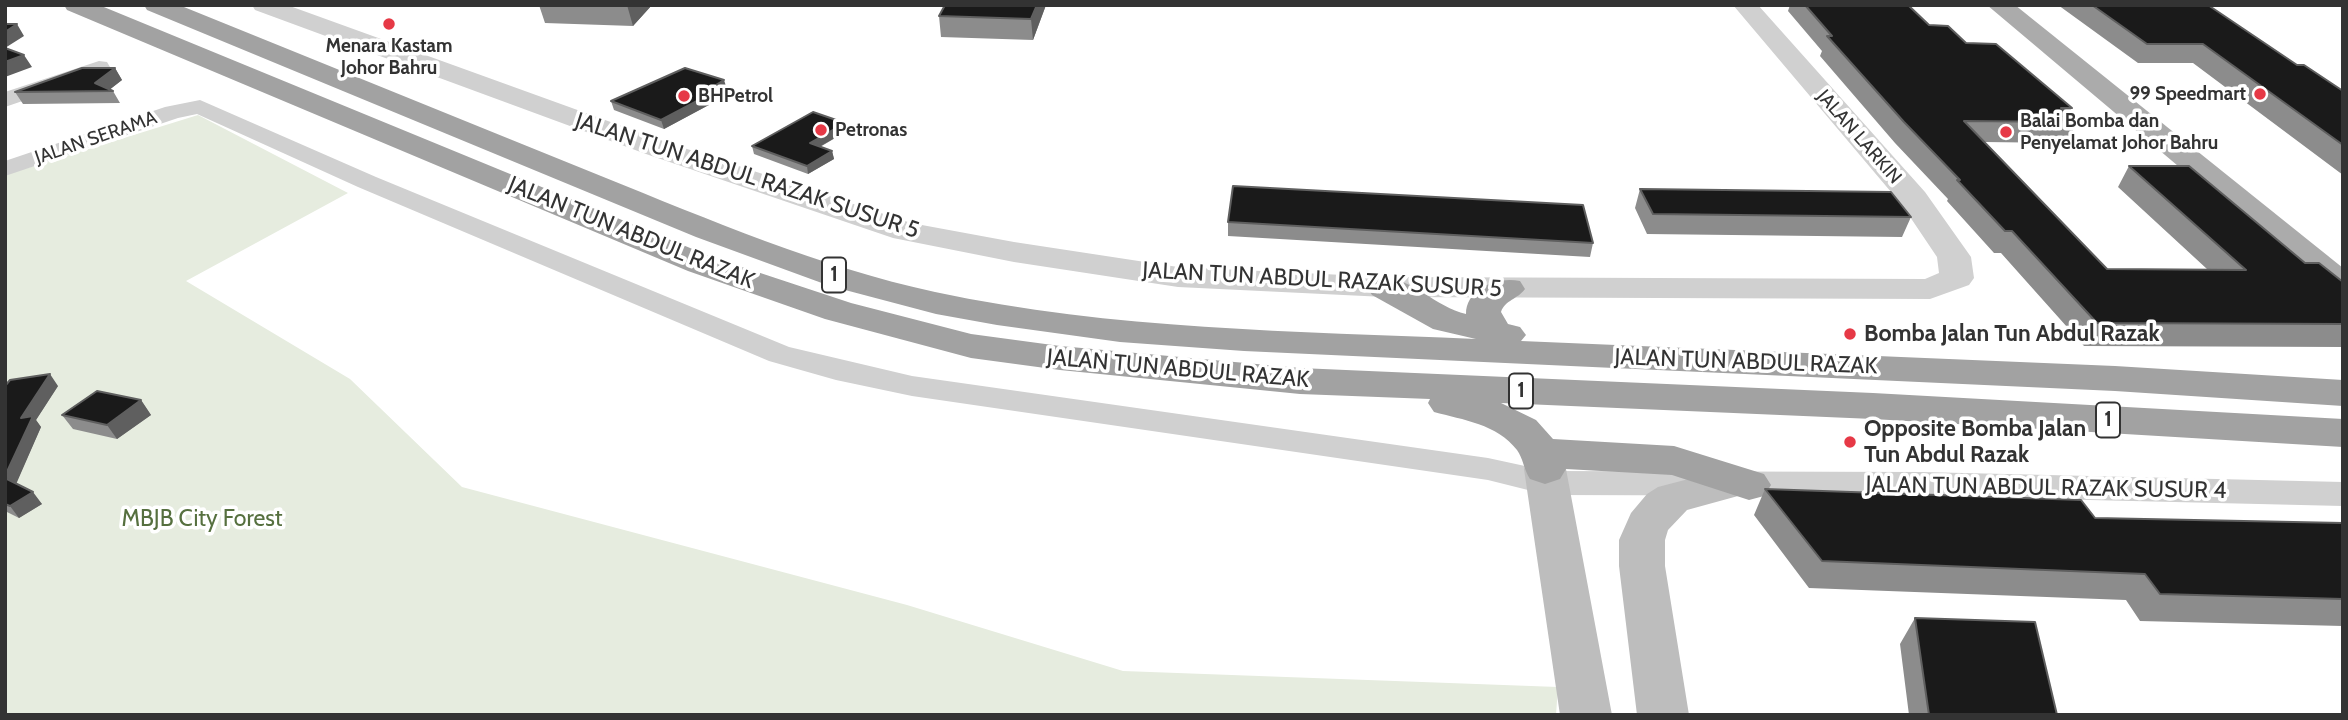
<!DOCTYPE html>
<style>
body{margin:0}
#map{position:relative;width:2348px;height:720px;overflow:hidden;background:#fff;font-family:Cabin,sans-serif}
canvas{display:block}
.frame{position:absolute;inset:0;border:7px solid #333;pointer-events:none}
</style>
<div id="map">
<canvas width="2348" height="720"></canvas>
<div class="frame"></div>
</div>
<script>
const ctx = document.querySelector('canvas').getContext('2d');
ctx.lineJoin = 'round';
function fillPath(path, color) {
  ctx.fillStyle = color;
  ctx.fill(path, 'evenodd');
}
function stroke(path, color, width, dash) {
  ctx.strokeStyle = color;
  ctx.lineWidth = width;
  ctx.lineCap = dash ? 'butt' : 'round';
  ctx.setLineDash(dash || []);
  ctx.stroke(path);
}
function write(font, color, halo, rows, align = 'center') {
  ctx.font = font + ' Cabin,sans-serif';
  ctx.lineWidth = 7;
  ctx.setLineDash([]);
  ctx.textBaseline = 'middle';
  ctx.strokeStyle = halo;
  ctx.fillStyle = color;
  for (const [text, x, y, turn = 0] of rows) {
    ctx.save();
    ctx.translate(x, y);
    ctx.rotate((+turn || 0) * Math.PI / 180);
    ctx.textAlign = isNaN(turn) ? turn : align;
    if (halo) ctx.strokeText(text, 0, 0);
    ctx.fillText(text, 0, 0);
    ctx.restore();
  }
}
fillPath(new Path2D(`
 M198 115 348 193 186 281 350 379 462 487 907 605 1123 671 1558 687 1556 715H5V175Z`), '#e6ecdf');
fillPath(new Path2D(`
 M99 61 107 62 110 67 107 72 5 107V92Z
 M200 100 376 177 789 347 912 376 1488 458 1548 471 1921 472 2343 482V506L1921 496 1548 495 1488 480 912 396 836 380 769 361 358 187 197 114 178 118 5 176V161L165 107Z`), '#d0d0d0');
fillPath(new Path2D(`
 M252 5H287L666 142 911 223 1014 242 1178 267 1385 277 1925 279 1939 273 1937 257 1902 205 1733 5H1758L1925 192 1971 257 1974 278 1969 285 1930 299 1385 297 1178 287 1014 262 893 238 646 154 255 10Z`), '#d0d0d0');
fillPath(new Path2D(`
 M1545 454 1560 459 1566 469 1612 715H1560L1524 469 1530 459Z
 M1723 470 1738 474 1745 485 1738 496 1687 510 1668 530 1665 540V566L1689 715H1637L1619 566V540L1631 513 1647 494 1658 487Z`), '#bdbdbd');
fillPath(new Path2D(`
 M1987 5H2015L2343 268V297L2330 294Z`), '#ababab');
fillPath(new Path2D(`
 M64 5H99L712 257 851 303 971 334 1060 346 1300 368 1873 393 2343 419V447L1873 419 1501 403 1536 420 1553 439 1674 446 1764 474 1771 485 1764 496 1749 500 1672 475 1566 469 1560 479 1545 484 1530 479C1524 470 1523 458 1517 450 1497 424 1463 420 1434 412L1428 403 1430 399 1300 394 1060 370 971 358 825 319 688 271 67 10Z
 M144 5H179C320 62 460 119 601 176 710 220 820 267 935 292 1112 330 1296 331 1476 339L1433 329 1372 295 1367 287 1372 279C1407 271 1433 307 1466 314 1466 288 1498 276 1520 281L1525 289C1518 299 1505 300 1501 312L1508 324 1520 327 1526 335 1521 341 2115 366 2343 380V406L2115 391 1244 351 1120 342 997 325 936 314 830 286 696 237 147 10Z`), '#a2a2a2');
fillPath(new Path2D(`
 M539 5H652L633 26 545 23Z
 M1046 5 1033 40 941 37 939 16Z
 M1790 5H1805L1929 25 1966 43 2072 108 2068 114 2077 122 2067 143 1984 142 2107 269H2207L2118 187 2129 166 2305 263 2343 282V347L2084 346 2001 253H1994L1947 201 1948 199 1895 143 1820 56 1822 51 1788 11Z
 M2058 5H2208L2297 65 2343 91V175L2193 63H2138Z
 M115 68 122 80 110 89 113 91 120 103 23 104 15 92Z
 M727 89 719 93 720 99 664 129 614 110 611 101Z
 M847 131 820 147 832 151 834 159 808 174 754 154 752 146Z
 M1640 189 1911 217 1902 237 1647 234 1635 208Z
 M1228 222 1593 243 1590 257 1228 236Z
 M5 386H58L36 420 41 427 16 483 42 504 19 518 5 511Z
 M141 400 151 415 117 439 73 429 62 415Z
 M1765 489 2095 518 2343 523V626L2140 621 2126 600 1809 588 1754 515Z
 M1915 618 2057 715H1909L1900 644Z`), '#8c8c8c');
fillPath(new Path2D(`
 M627 5H652L633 26Z
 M1037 5H1046L1033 40 1031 19Z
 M17 24 24 36 5 48V32Z
 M24 55 32 67 5 77V62Z
 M115 68 122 80 108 91 95 83Z
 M724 80 727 89 719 93 720 99 664 129 661 120 711 88Z
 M845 123 847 131 812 151 810 143Z
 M832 151 834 159 808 174 807 166Z
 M50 374 58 386 36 420 41 427 14 489 5 478V476L21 418Z
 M141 400 151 415 117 439 107 425Z
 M33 492 42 504 19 518 10 506Z`), '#5f5f5f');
const building = new Path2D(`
 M945 5H1037L1031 19 939 16Z
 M1805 5H1908L1929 25 1948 26 1966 43 1996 44 2072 108H2061L2077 122 1964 121 2107 269 2246 270 2129 166H2189L2305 263H2319L2343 282V324L2097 323 2012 231H2005L1957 180H1960L1904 122 1827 36H1832Z
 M2092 5H2208L2297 65H2304L2343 91V145L2203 44H2147Z
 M5 24H17L5 32Z
 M5 48 24 55 5 62Z
 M82 68H115L95 83 113 91 15 92Z
 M685 68 724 80 711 88 718 90 661 120 611 101Z
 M813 112 845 123 810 143 832 151 807 166 752 146Z
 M1233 186 1583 205 1593 243 1228 222Z
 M1640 189 1891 192 1911 217 1653 214Z
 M50 374 21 418 33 416 5 476V386L10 380Z
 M97 391 141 400 107 425 62 415Z
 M5 478 33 492 10 506 5 504Z
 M1765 489 2081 500 2095 518 2343 523V599L2160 594 2145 574 1822 561Z
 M1915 618 2035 622 2057 715H1929Z`);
fillPath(building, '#1a1a1a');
stroke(building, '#5f5f5f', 2);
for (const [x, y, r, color] of [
 [389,24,7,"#e63946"],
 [2260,94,7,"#e63946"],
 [684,96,7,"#e63946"],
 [821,130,7,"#e63946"],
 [2006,132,7,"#e63946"],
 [1850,334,7,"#e63946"],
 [1850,442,7,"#e63946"]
]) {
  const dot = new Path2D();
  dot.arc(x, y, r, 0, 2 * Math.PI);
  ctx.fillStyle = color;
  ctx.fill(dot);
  stroke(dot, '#fff', 2.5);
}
write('bold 19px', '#333', '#fff', [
 ["Menara Kastam",389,46,"center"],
 ["Johor Bahru",389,68,"center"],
 ["99 Speedmart",2246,94,"right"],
 ["BHPetrol",698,96],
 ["Balai Bomba dan",2020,121],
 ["Penyelamat Johor Bahru",2020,143],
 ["Petronas",835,130]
], 'left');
write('19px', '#333', '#fff', [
 ["JALAN LARKIN",1859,137,49],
 ["JALAN SERAMA",96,138,-19]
]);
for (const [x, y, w] of [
 [834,275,24],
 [1521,391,24],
 [2108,420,24]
]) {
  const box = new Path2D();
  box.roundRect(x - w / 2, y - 17.5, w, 35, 5);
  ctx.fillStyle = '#fff';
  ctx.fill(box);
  stroke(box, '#333', 2);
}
write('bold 21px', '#333', null, [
 ["1",834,275],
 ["1",1521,391],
 ["1",2108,420]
]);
write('23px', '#333', '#fff', [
 ["JALAN TUN ABDUL RAZAK SUSUR 5",747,176,18],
 ["JALAN TUN ABDUL RAZAK",631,233,22],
 ["JALAN TUN ABDUL RAZAK SUSUR 5",1322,280,3],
 ["JALAN TUN ABDUL RAZAK",1746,362,2],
 ["JALAN TUN ABDUL RAZAK",1178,369,5],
 ["JALAN TUN ABDUL RAZAK SUSUR 4",2046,488,1]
]);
write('bold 23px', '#333', '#fff', [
 ["Bomba Jalan Tun Abdul Razak",1864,334],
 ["Opposite Bomba Jalan",1864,429],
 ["Tun Abdul Razak",1864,455]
], 'left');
write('23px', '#56703f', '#fff', [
 ["MBJB City Forest",202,519]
]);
</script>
